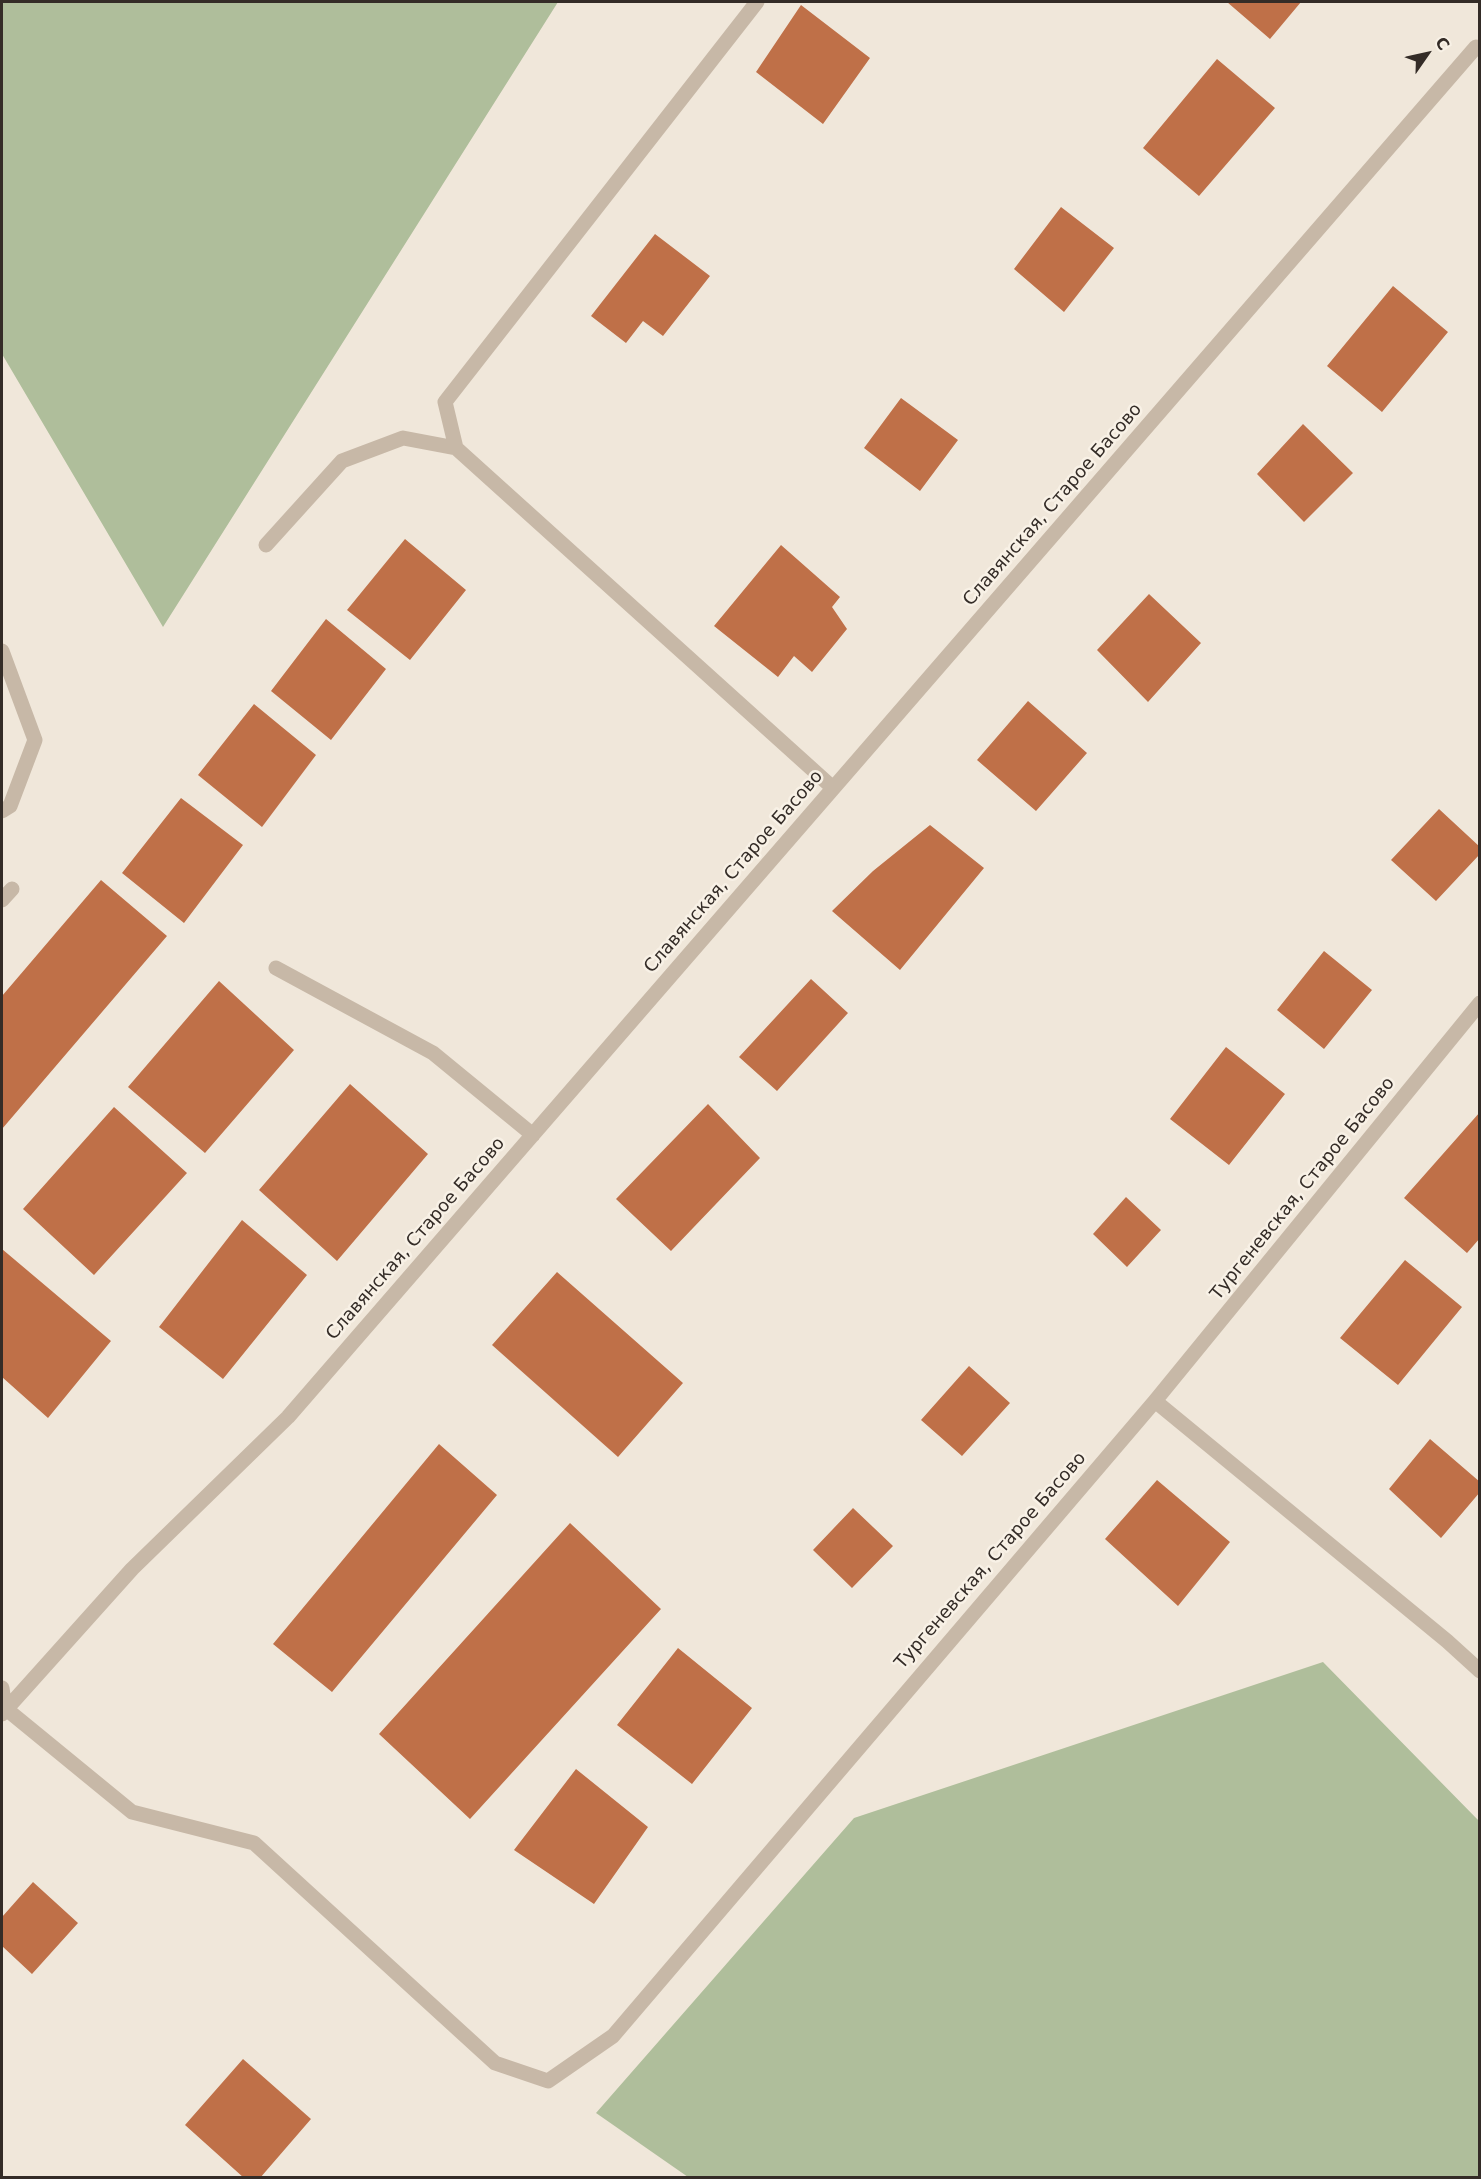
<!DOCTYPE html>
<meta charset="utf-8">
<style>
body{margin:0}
#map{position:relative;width:1481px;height:2179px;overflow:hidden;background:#f0e7da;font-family:"DejaVu Sans",sans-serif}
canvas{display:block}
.frame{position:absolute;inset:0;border:3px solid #342c27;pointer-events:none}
.north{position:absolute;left:1397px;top:24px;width:60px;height:60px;-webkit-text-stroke:4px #f8f1e6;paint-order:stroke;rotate:56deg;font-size:16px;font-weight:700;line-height:24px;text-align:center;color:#342c27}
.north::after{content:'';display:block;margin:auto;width:21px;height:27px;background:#342c27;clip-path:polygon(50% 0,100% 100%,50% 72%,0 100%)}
</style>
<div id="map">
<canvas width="1481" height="2179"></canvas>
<div class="frame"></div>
<div class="north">С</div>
</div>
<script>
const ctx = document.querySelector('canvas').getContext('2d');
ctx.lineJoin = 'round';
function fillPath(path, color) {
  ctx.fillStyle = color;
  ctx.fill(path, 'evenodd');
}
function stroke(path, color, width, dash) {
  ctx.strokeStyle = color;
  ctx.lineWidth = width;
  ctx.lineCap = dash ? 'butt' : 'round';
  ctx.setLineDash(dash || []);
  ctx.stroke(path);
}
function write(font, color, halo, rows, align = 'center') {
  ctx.font = font + ' "DejaVu Sans",sans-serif';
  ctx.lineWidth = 5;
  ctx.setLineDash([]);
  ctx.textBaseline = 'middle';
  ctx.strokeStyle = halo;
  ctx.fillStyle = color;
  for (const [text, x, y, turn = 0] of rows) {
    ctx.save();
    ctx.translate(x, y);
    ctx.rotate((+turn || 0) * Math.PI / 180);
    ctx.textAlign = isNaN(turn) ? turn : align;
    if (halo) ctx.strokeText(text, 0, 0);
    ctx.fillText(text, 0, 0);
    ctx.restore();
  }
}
fillPath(new Path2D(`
 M2 2H558L163 627 2 354Z
 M1323 1662 1479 1821V2177H688L596 2113 854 1818Z`), '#afbe9b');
fillPath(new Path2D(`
 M1227 2H1301L1270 39Z
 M801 5 870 58 823 124 756 72Z
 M1217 59 1275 108 1199 196 1143 148Z
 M1061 207 1114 248 1064 312 1014 269Z
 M655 234 710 276 663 336 643 321 626 343 591 316Z
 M1393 286 1448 332 1382 412 1327 366Z
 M901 398 958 440 920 491 864 448Z
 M1303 424 1353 473 1304 522 1257 474Z
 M405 539 466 590 410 660 347 610Z
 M781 545 840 597 832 607 847 629 812 672 794 656 778 677 714 626Z
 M1149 594 1201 643 1148 702 1097 650Z
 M326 619 386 669 331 740 271 691Z
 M1028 701 1087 753 1036 811 977 760Z
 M254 704 316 755 262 827 198 775Z
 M181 798 243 845 184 923 122 873Z
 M1439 809 1480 847V854L1436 901 1391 860Z
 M930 825 984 868 900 970 832 911 873 871Z
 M101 880 167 936 2 1129V996Z
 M1324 951 1372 990 1324 1049 1277 1010Z
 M811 979 848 1013 777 1091 739 1057Z
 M219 981 294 1050 205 1153 128 1087Z
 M1226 1047 1285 1094 1229 1165 1170 1119Z
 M350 1084 428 1154 337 1261 259 1190Z
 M708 1104 760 1158 671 1251 616 1199Z
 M114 1107 187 1173 94 1275 23 1209Z
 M1480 1112V1238L1467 1253 1404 1198Z
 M1126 1197 1161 1230 1127 1267 1093 1234Z
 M242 1220 307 1275 223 1379 159 1327Z
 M2 1249 111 1341 48 1418 2 1377Z
 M1405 1260 1462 1307 1398 1385 1340 1338Z
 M557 1272 683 1383 618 1457 492 1345Z
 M969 1366 1010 1403 962 1456 921 1420Z
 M1430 1439 1480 1482V1492L1441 1538 1389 1489Z
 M439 1444 497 1495 332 1692 273 1644Z
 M1157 1480 1230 1542 1178 1606 1105 1539Z
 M853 1508 893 1546 852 1588 813 1550Z
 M570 1523 661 1609 470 1819 379 1734Z
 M678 1648 752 1708 692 1784 617 1725Z
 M576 1769 648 1827 594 1904 514 1850Z
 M33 1882 78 1923 32 1974 2 1946V1917Z
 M243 2059 311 2119 260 2178H244L185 2125Z`), '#bf7048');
stroke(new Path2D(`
 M456 448 445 402 757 2
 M266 545 342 461 403 438 456 448 833 788
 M2 651 35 740 10 806 2 811
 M2 900 12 889
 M276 968 433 1053 533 1135
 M1155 1401 1447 1641 1480 1671
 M2 1688 5 1708 132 1812 254 1843 495 2063 548 2081 613 2036 1155 1401 1480 1003
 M2 1714 132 1569 288 1417 1476 47 1480 48`), '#c7b8a7', 15);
write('18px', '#342c27', '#f8f1e6', [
 ["Славянская, Старое Басово",1053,505,-49],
 ["Славянская, Старое Басово",734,872,-49],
 ["Тургеневская, Старое Басово",1303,1189,-51],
 ["Славянская, Старое Басово",416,1239,-49],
 ["Тургеневская, Старое Басово",991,1561,-49]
]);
</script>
